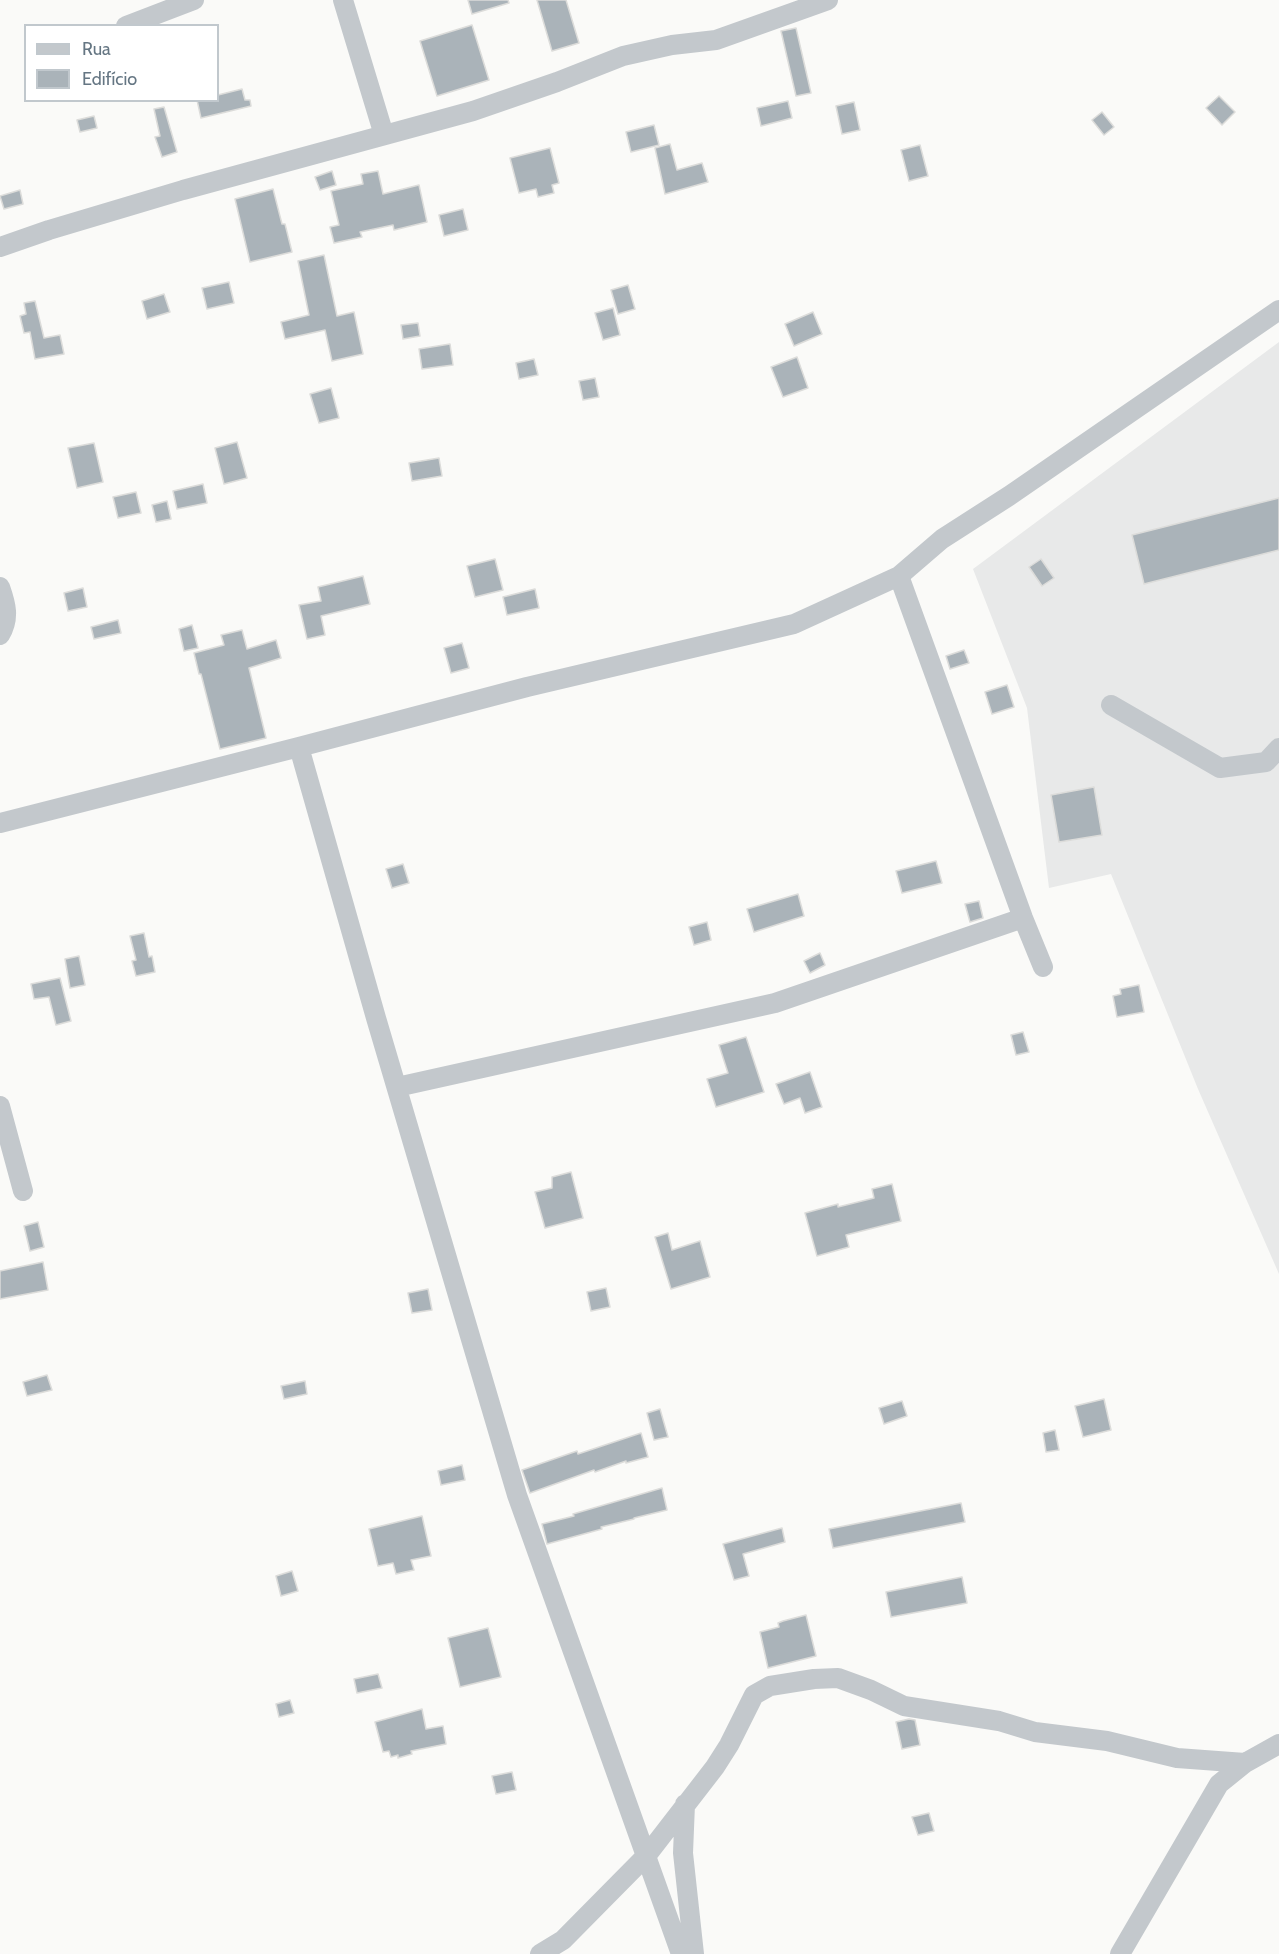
<!DOCTYPE html>
<meta charset="utf-8">
<style>
body{margin:0}
#map{position:relative;width:1279px;height:1954px;overflow:hidden;background:#fafaf8;font-family:Cabin,sans-serif}
canvas{display:block}
.legend{position:absolute;left:24px;top:24px;width:195px;height:78px;box-sizing:border-box;background:#fff;border:2px solid #c1c8cd;margin:0;padding:8px 10px;list-style:none;font-size:18px;color:#657683}
.legend li{display:flex;align-items:center;gap:12px;height:30px}
.legend b{width:30px;border:2px solid #c1c8cd}
</style>
<div id="map">
<canvas width="1279" height="1954"></canvas>
<ul class="legend">
<li><b style="height:8px;background:#c3c8cc"></b>Rua</li>
<li><b style="height:16px;background:#aab3b9"></b>Edifício</li>
</ul>
</div>
<script>
const ctx = document.querySelector('canvas').getContext('2d');
ctx.lineJoin = 'round';
function fillPath(path, color) {
  ctx.fillStyle = color;
  ctx.fill(path, 'evenodd');
}
function stroke(path, color, width, dash) {
  ctx.strokeStyle = color;
  ctx.lineWidth = width;
  ctx.lineCap = dash ? 'butt' : 'round';
  ctx.setLineDash(dash || []);
  ctx.stroke(path);
}
fillPath(new Path2D(`
 M1279 342V1274L1198 1089 1111 874 1049 888 1027 708 973 569Z`), '#e8e9e9');
const building = new Path2D(`
 M468 0H508L509 3 472 14Z
 M537 0H566L579 43 552 51Z
 M472 25 489 80 437 96 420 41Z
 M796 28 811 93 796 96 781 31Z
 M242 89 245 100H250L251 106 201 118 197 100H218V95Z
 M1219 96 1235 112 1222 125 1206 108Z
 M788 101 792 118 761 126 757 108Z
 M854 102 860 130 842 134 836 106Z
 M164 107 177 152 162 157 155 137 160 136 154 109Z
 M1102 112 1114 127 1104 135 1092 120Z
 M94 116 97 128 80 132 77 120Z
 M654 125 659 145 631 152 626 132Z
 M670 144 677 170 702 163 708 182 665 194 655 148Z
 M920 145 928 176 909 181 901 150Z
 M550 148 559 183 552 185 554 193 538 197 536 189 519 193 510 158Z
 M332 171 336 185 320 190 315 177Z
 M378 171 383 194 419 185 427 222 394 230 393 225 360 232 362 237 334 243 330 227 339 225 331 191 363 184 361 174Z
 M273 189 282 224H285L292 252 250 262 235 199Z
 M20 190 23 204 4 209 0 196Z
 M463 209 468 230 444 236 439 215Z
 M324 255 337 316 354 312 363 354 332 361 325 330 285 339 281 322 309 315 298 261Z
 M229 282 234 303 207 309 202 288Z
 M628 285 635 309 618 314 611 290Z
 M164 294 170 312 147 319 142 301Z
 M35 301 44 338 60 335 64 354 35 359 30 332 24 333 20 316 26 314 24 303Z
 M613 308 620 335 603 340 595 313Z
 M813 312 822 334 794 346 785 324Z
 M418 323 420 336 403 339 401 325Z
 M450 344 453 365 422 369 419 349Z
 M797 357 808 388 783 397 771 367Z
 M534 359 538 375 519 379 516 363Z
 M595 378 599 397 583 400 579 381Z
 M331 388 339 418 319 423 310 394Z
 M237 442 247 478 224 484 215 448Z
 M94 443 103 482 77 488 68 448Z
 M439 458 442 476 412 481 409 463Z
 M203 484 207 503 177 509 173 491Z
 M136 492 141 513 118 518 113 497Z
 M1279 498V550L1144 584 1132 535Z
 M167 501 171 519 156 522 152 505Z
 M495 559 503 590 475 597 467 566Z
 M1041 559 1054 578 1042 586 1029 567Z
 M363 576 370 604 321 616 325 635 307 639 299 605 321 601 318 587Z
 M83 588 87 607 68 611 64 593Z
 M535 589 539 608 507 615 503 597Z
 M118 620 121 633 94 639 91 627Z
 M192 625 198 648 184 651 179 629Z
 M242 630 247 649 276 640 281 658 249 668 266 738 220 749 201 674H199L194 653 224 645 221 635Z
 M462 643 469 668 451 673 444 648Z
 M964 650 969 663 950 669 946 656Z
 M1007 685 1014 707 992 714 985 692Z
 M1094 787 1102 835 1059 842 1051 795Z
 M936 861 942 883 902 893 896 871Z
 M403 864 409 883 392 888 386 869Z
 M798 894 804 916 754 932 747 909Z
 M979 901 983 918 970 922 965 904Z
 M707 922 711 940 694 945 689 927Z
 M144 933 149 957 152 956 155 972 136 976 132 961 136 960 130 936Z
 M820 953 825 965 810 973 804 961Z
 M79 956 85 985 70 988 65 959Z
 M60 978 71 1021 56 1025 49 997 34 999 31 984Z
 M1139 985 1144 1012 1117 1017 1113 996 1121 994 1120 989Z
 M1023 1032 1029 1052 1016 1055 1011 1035Z
 M746 1037 764 1092 716 1107 707 1079 728 1073 719 1045Z
 M810 1072 822 1107 805 1113 800 1098 784 1104 776 1084Z
 M571 1172 583 1218 545 1228 535 1192 552 1188V1177Z
 M892 1184 901 1221 846 1235 849 1247 817 1256 805 1213 838 1204V1207L874 1198 872 1189Z
 M38 1222 44 1247 30 1251 24 1226Z
 M668 1233 672 1250 700 1241 710 1277 671 1289 655 1237Z
 M43 1262 48 1290 0 1299V1271Z
 M606 1288 610 1307 591 1311 587 1292Z
 M428 1289 432 1310 412 1313 408 1293Z
 M47 1375 52 1390 27 1396 23 1382Z
 M305 1381 307 1394 284 1399 281 1386Z
 M1104 1399 1111 1430 1083 1437 1075 1406Z
 M902 1401 907 1416 884 1424 879 1408Z
 M660 1409 668 1437 654 1440 647 1413Z
 M1055 1430 1059 1450 1046 1452 1043 1433Z
 M641 1433 648 1457 626 1463V1461L595 1472 594 1470 530 1493 522 1470 577 1451 578 1454Z
 M462 1465 465 1480 441 1485 438 1471Z
 M662 1488 667 1510 634 1518V1519L601 1527 602 1529 547 1544 542 1524 574 1516 573 1514Z
 M961 1503 965 1522 833 1548 829 1529Z
 M422 1516 431 1556 411 1560 414 1570 396 1574 393 1563 378 1566 369 1529Z
 M782 1528 785 1542 743 1554 749 1576 734 1580 723 1544Z
 M292 1571 298 1591 281 1596 276 1576Z
 M962 1577 967 1603 891 1617 886 1592Z
 M806 1615 816 1656 768 1668 760 1632 779 1627 778 1623 783 1621Z
 M488 1628 501 1677 460 1687 448 1638Z
 M378 1674 382 1688 357 1693 354 1679Z
 M290 1700 294 1713 279 1717 276 1704Z
 M422 1709 426 1729 443 1726 446 1744 411 1751 412 1754 398 1758V1755L391 1757 389 1751 383 1752 375 1722Z
 M909 1719 915 1720 920 1745 902 1749 896 1722Z
 M512 1772 516 1790 496 1794 492 1776Z
 M929 1813 934 1831 918 1835 912 1817Z`);
fillPath(building, '#aab3b9');
stroke(building, '#dcdcda', 1.5);
stroke(new Path2D(`
 M343 0 384 135
 M126 26 194 0
 M0 247 49 230 183 190 473 111 557 82 623 56 672 45 716 40 828 0
 M899 576 1023 918 1043 967
 M0 587C6 604 10 618 0 635
 M1111 705 1220 768 1266 762 1279 748
 M299 747 376 1018 517 1495 681 1954
 M0 823 299 747 527 687 794 624 899 576 942 539 1009 496 1279 310
 M397 1087 775 1003 1023 918
 M0 1106 23 1191
 M685 1804 683 1853 694 1954
 M540 1954 563 1940 647 1855 715 1767 729 1745 754 1695 770 1686 814 1679 838 1678 871 1690 904 1706 999 1721 1035 1732 1107 1741 1177 1758 1245 1763
 M1120 1954 1219 1784 1245 1763 1279 1744`), '#c3c8cc', 20);
</script>
